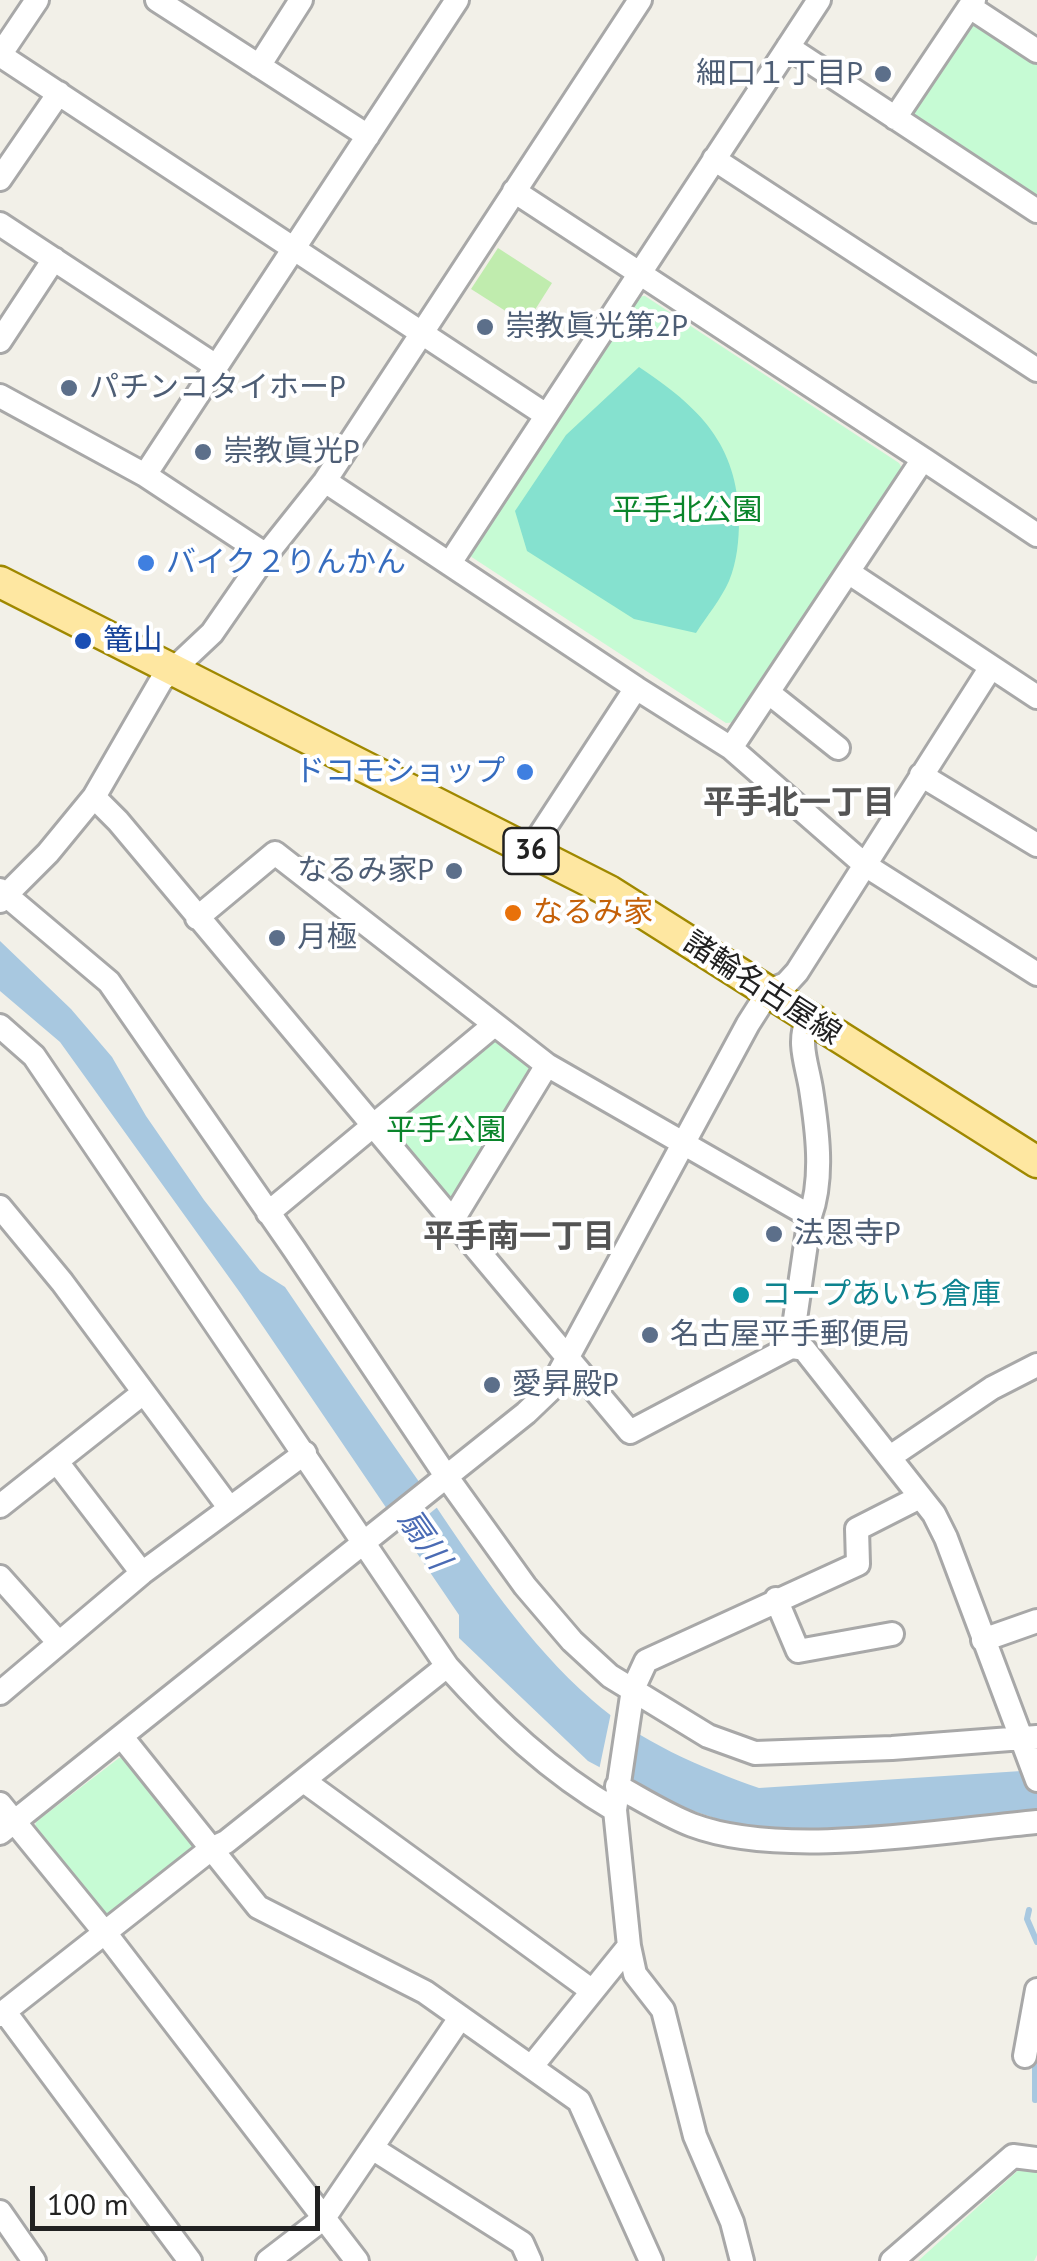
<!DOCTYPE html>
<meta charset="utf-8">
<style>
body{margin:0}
#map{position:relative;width:1037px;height:2261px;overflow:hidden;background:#f2f0e8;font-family:"PT Sans",sans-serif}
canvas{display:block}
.scale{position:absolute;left:30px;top:2186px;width:290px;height:45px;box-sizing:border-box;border:5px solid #212121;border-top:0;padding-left:12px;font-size:30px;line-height:35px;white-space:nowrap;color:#212121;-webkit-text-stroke:8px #fff;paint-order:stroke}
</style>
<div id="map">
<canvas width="1037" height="2261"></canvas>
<div class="scale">100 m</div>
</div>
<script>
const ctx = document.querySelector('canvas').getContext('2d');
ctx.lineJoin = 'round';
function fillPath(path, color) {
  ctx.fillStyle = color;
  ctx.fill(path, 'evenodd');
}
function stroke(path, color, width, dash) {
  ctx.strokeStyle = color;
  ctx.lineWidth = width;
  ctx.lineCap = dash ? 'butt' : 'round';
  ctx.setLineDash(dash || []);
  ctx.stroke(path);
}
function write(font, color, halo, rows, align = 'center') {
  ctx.font = font + ' "PT Sans","Noto Sans JP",sans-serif';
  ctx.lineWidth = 8;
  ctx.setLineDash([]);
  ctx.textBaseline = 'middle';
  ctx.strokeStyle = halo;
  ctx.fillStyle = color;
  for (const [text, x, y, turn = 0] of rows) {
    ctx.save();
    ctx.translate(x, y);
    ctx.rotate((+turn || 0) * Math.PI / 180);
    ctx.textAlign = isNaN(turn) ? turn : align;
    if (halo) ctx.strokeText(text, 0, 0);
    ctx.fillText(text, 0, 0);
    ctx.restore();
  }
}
fillPath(new Path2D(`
 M498 248 552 283 526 324 471 289Z`), '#c0ecae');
fillPath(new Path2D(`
 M978 21 1037 58V201L915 122 910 111 968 23Z
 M645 296 899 463 904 472 739 722 726 723 470 556 468 549 635 297Z
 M499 1036 531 1061 534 1074 459 1197 443 1198 385 1130 386 1119Z
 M128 1757 196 1842 193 1853 114 1918 102 1916 34 1832 36 1822 119 1758Z
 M1024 2165 1037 2166V2255L1034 2261H918Z`), '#c6fbd4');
fillPath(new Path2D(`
 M639 367C699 407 738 444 739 520 739 540 737 562 729 581 721 599 707 616 696 633L634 619 527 551 515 511 566 435Z`), '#85e1cf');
fillPath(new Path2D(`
 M0 941 71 1009 112 1057 146 1116 204 1200 260 1271 285 1287C333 1358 382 1429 431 1499 478 1569 528 1644 592 1700 638 1741 702 1768 759 1788L1037 1770V1815L820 1832 738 1826 661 1800 588 1761 459 1638V1615L241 1294 60 1042 0 991Z`), '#a8c8e0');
fillPath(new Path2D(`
 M425 1481 440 1505 401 1537 385 1514Z
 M612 1708 640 1726 628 1786 599 1770Z`), '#f2f0e8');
stroke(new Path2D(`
 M1029 1910 1027 1919 1037 1942
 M1035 2100V2052`), '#a8c8e0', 6);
const minor = new Path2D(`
 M157 0 368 136
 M970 7 1037 51
 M788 47 1037 211
 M0 55 546 415
 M0 55 37 0
 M259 66 301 0
 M895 118 974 0
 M714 159 1037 370
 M0 179 59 93
 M514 191 923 459
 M0 224 216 366
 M0 341 54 259
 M0 396 145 475 266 555
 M145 475 457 0
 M325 481 636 688
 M450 563 819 0
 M848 572 1037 697
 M769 693 838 748
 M731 748 865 865 991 667
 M921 775 1037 845
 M94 797 118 821 630 1432 791 1347 810 1216C824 1178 817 1128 811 1089 807 1064 797 1042 808 1019
 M540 835 636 688 731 748 923 459 1037 535
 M0 890 109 982 294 1249 446 1476 525 1586 572 1641 610 1676 708 1736 755 1753 892 1748 1037 1737
 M0 901 48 853 94 797 161 681 212 633 266 555 325 481 640 0
 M197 918 275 853 547 1065 810 1216
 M0 1026 34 1056 447 1666C497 1722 550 1772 615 1810
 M0 1207 62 1282 228 1506
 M268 1213 494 1025
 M452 1221 547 1065
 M791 1347 804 1349 934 1514 946 1538 1037 1780
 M890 1457 992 1388 1037 1365
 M57 1462 142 1573
 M0 1506 143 1393
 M0 1577 59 1643
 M776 1599 798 1651 892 1634
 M983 1640 1037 1621
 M0 1693 142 1573 305 1453
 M122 1737 258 1907 425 1992 579 2101 651 2261
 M304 1781 591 1990
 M617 1786C641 1799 666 1815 692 1825 782 1859 940 1831 1037 1822
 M0 1804 106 1934 357 2261
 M0 1833 526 1413 550 1390 748 1024 769 991 786 984 797 972 865 865 1037 974
 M5 2012 190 2261
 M0 2015 211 1849 226 1842 447 1666
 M1025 2056 1037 1990
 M532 2066 629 1946
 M372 2148 522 2243 530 2261
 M0 2212 34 2261
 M268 2261 324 2218 460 2018
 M742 2261 732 2222 695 2136 663 2010 635 1974 629 1946 615 1810 633 1689 646 1661 858 1564 857 1529 920 1497
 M892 2261 1013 2156 1037 2159`);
const major = new Path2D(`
 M0 582 609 891 1037 1162`);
stroke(minor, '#a8a8a8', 28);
stroke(major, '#9f8800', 35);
stroke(minor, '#fff', 22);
stroke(major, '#fee7a1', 30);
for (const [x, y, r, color] of [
 [883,74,10,"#5c6f8a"],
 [485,327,10,"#5c6f8a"],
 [69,388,10,"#5c6f8a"],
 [203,452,10,"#5c6f8a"],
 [146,563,10,"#3f7fe0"],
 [83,641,10,"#1a4fb4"],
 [525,772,10,"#3f7fe0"],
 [454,871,10,"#5c6f8a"],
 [513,913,10,"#e8710a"],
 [277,938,10,"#5c6f8a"],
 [774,1234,10,"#5c6f8a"],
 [741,1295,10,"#0f9aa8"],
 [650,1335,10,"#5c6f8a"],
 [492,1385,10,"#5c6f8a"]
]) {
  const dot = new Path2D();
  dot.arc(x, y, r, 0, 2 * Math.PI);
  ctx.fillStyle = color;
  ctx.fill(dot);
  stroke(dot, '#fff', 4);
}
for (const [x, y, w] of [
 [531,851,55]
]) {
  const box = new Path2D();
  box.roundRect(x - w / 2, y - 23, w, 46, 8);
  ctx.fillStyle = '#fff';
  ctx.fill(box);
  stroke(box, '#212121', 2.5);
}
write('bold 28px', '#212121', null, [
 ["36",531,851]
]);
write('30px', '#4e5e75', '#fff', [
 ["細口１丁目P",863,74,"right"],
 ["崇教眞光第2P",505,327],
 ["パチンコタイホーP",89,388],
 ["崇教眞光P",223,452],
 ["なるみ家P",434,871,"right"],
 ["月極",297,938],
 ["法恩寺P",794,1234],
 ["名古屋平手郵便局",670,1335],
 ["愛昇殿P",512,1385]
], 'left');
write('30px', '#0a852b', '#fff', [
 ["平手北公園",687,511],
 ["平手公園",446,1131]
]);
write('30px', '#366cbe', '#fff', [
 ["バイク２りんかん",166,563],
 ["ドコモショップ",505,772,"right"]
], 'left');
write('30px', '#164399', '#fff', [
 ["篭山",103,641]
], 'left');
write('30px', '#c56008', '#fff', [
 ["なるみ家",533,913]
], 'left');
write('30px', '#212121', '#fff', [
 ["諸輪名古屋線",762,989,33]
]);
write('30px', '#0d838f', '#fff', [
 ["コープあいち倉庫",761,1295]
], 'left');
write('bold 32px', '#545454', '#fff', [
 ["平手北一丁目",799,804],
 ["平手南一丁目",519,1238]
]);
write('italic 32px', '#4a6bb4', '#fff', [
 ["扇川",423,1540,55]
]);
</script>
